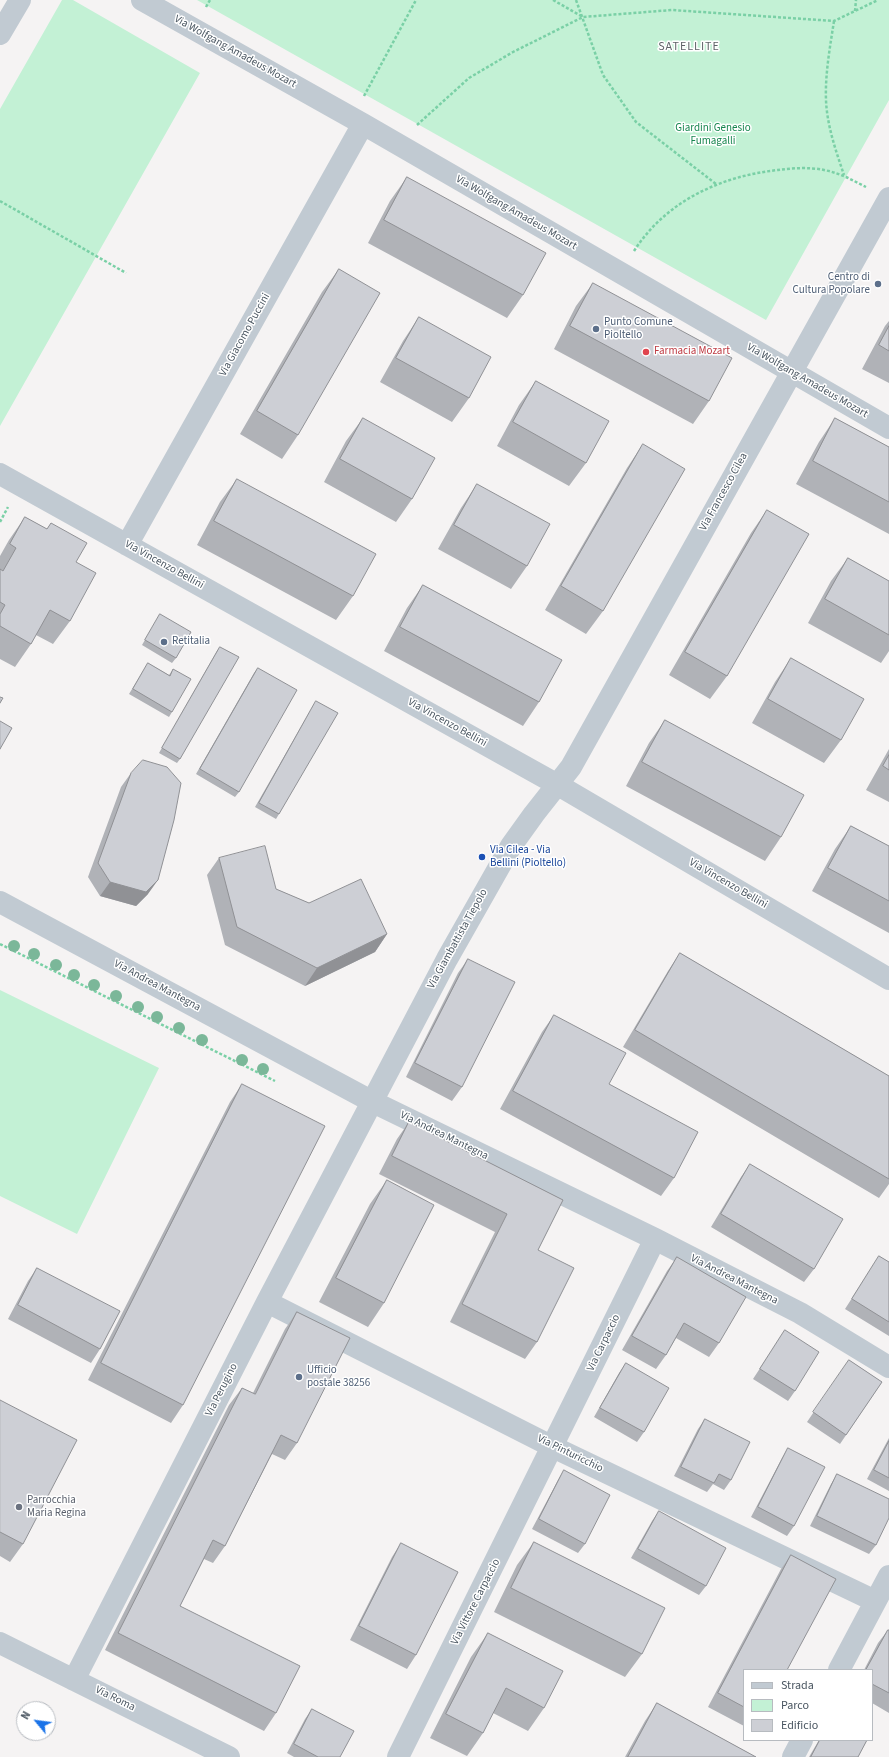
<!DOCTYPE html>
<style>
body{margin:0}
#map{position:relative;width:889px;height:1757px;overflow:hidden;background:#f5f3f3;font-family:"Source Sans 3",sans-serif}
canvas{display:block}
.legend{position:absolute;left:743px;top:1669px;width:130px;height:72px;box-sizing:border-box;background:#fff;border:1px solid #b7bbc0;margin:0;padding:5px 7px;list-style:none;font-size:12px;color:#4a5661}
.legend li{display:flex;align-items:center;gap:8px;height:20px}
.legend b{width:20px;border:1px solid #b7bbc0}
.north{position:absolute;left:16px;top:1701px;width:40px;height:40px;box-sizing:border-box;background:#fff;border:1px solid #b7bbc0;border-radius:50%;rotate:299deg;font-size:11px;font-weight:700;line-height:16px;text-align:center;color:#4a5661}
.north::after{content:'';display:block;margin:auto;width:14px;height:18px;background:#1a73e8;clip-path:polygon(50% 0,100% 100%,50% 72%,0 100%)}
</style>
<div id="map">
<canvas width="889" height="1757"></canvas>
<ul class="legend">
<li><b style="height:5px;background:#c1cad2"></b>Strada</li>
<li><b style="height:11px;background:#c3f1d5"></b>Parco</li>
<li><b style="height:11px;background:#cdcfd5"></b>Edificio</li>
</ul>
<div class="north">N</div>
</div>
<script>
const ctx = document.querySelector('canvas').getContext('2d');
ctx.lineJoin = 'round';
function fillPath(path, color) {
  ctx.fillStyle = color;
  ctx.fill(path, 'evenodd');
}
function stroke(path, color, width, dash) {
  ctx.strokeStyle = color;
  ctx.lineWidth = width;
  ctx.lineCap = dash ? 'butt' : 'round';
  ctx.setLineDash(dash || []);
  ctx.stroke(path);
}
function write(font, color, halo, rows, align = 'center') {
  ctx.font = font + ' "Source Sans 3",sans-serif';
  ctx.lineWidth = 3;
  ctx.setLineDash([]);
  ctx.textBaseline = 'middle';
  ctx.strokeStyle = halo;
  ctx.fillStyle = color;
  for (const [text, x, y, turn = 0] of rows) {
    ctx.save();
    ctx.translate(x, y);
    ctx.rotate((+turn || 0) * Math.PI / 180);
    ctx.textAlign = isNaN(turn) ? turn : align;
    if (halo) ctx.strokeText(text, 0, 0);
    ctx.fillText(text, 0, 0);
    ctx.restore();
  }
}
fillPath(new Path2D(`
 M62 0H73L200 73 0 426V109Z
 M197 0H889V100L766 320Z
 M0 990 159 1068 77 1234 0 1196Z`), '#c3f1d5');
stroke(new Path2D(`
 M553 0 583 17
 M576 0 603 75 636 122 716 184
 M206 7 210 0
 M855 11 856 0
 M834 21C830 47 825 74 826 100 827 126 836 151 844 175
 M364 96 416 0
 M417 125 469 78 513 52 583 17 672 10 834 21 878 0
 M0 201 126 273
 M634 251C666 201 721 176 778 170 793 168 810 167 824 170 840 173 852 180 866 187
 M0 522 8 507
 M0 944 275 1081`), '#7ad0a6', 2.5, [3, 2]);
stroke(new Path2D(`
 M142 0 363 124 889 428
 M0 34 20 0
 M0 474 558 785 889 979
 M127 545 363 124
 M0 902 371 1101 655 1239 800 1313 889 1367
 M267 1302 553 1447 875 1601
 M0 1643 229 1757
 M839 1670 889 1576
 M74 1680 267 1302 447 959 511 846 534 814 571 767 889 198
 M398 1757 655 1239
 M793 1757 802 1740`), '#c1cad2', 22);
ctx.fillStyle = '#7bb799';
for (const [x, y] of [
 [14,946],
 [34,954],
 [56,965],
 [74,975],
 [94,985],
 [116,996],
 [138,1007],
 [157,1017],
 [179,1028],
 [202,1040],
 [242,1060],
 [263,1069]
]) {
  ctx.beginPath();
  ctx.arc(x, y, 6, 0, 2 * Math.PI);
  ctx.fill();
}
fillPath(new Path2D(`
 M407 177 523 295 507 318 368 243 390 201Z
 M339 269 298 435 282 459 240 434 322 292Z
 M593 283 709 401 693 424 554 349 576 306Z
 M419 317 469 398 452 422 380 382 403 341Z
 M889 321V383L862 369 885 326Z
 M536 381 586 463 569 486 497 446 519 405Z
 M363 418 412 499 396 522 324 482 346 441Z
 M835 418 889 447V534L796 484 819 442Z
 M643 444 603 611 586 634 545 610 627 468Z
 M237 479 353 596 336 620 197 545 220 502Z
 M477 484 527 566 511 589 438 549 461 508Z
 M767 510 727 676 710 699 669 675 751 533Z
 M25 517 47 529 51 523 76 562 70 621 53 644 36 635 31 644 15 667 0 659V556L9 540Z
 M848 558 889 581V651L881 663 808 623 831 581Z
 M423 585 539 702 523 726 384 651 407 608Z
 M160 614 176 658 172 663 142 645Z
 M220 647 180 759 177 763 159 753 217 651Z
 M791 658 841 740 824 763 752 723 775 682Z
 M148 663 169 675 173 669 172 712 169 717 129 694Z
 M258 668 239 792 235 797 196 774 254 673Z
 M316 701 279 814 276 819 255 807 313 706Z
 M665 720 781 837 765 861 626 786 649 743Z
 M889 749V802L866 790Z
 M131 773 148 894 136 906 100 896 88 877 121 787Z
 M851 826 889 846V933L812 891 835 849Z
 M219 858 276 889 309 903 387 934 375 952 305 986 225 945 207 875Z
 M680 953 889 1076V1184L879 1198 623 1047 668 971Z
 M468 959 462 1087 452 1101 406 1077 458 973Z
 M554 1015 609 1084 674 1178 661 1196 500 1109 542 1032Z
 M242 1084 183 1405 171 1423 88 1380 230 1102Z
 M409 1122 563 1200 538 1250 537 1342 525 1359 450 1322 495 1232 379 1174 397 1139Z
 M750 1164 814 1269 804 1282 711 1227 741 1177Z
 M387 1180 384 1303 368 1327 319 1302 370 1204Z
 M879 1256 889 1262V1336L845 1309Z
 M677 1257 719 1343 709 1357 676 1338 666 1355 656 1369 622 1350 667 1271Z
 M37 1268 100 1349 91 1363 8 1319 28 1281Z
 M297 1312V1443L285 1460 272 1454 225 1546 213 1563 204 1559 180 1606 276 1713 264 1731 105 1650 229 1405 242 1388 253 1393 285 1329Z
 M785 1330 795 1391 788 1401 753 1379Z
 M849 1360 882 1382 840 1444 807 1422Z
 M626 1363 644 1432 637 1442 594 1417 619 1373Z
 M0 1400 23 1544 10 1562 0 1556Z
 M705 1419 731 1480 724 1490 713 1484 707 1492 674 1476 698 1429Z
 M889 1438V1491L867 1479Z
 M788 1448 794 1526 787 1536 751 1517 782 1458Z
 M564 1470 585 1544 578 1553 532 1529 558 1480Z
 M837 1474 876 1545 869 1554 810 1526 831 1484Z
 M659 1511 706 1586 699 1595 631 1558 652 1521Z
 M534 1542 642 1654 625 1677 494 1612 517 1565Z
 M401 1543 416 1655 407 1669 350 1640 392 1557Z
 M791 1555 744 1670V1726L708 1707 781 1569Z
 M888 1630H889V1713L872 1703V1670H864L878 1643Z
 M488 1633 544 1708 528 1731 493 1713 483 1733 467 1756 430 1738 471 1657Z
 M657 1703 756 1757H625L645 1721Z
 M312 1709 340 1757H294L287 1753 305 1719Z
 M819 1740H867L858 1757H809Z`), '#b0b2b7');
fillPath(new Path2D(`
 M158 880 148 894 136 906 100 896 110 882Z
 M387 934 375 952 305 986 317 968Z`), '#909195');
const building = new Path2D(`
 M407 177 546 253 523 295 384 220Z
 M339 269 380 293 298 435 257 411Z
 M593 283 732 358 709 401 570 326Z
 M419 317 491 357 469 398 396 358Z
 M889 326V351L879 345Z
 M536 381 609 421 586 463 513 422Z
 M363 418 435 458 412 499 340 459Z
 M835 418 889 447V502L813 461Z
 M643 444 685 469 603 611 561 586Z
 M237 479 376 554 353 596 214 521Z
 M477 484 550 524 527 566 454 525Z
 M767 510 809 534 727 676 685 652Z
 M25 517 47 529 51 523 87 543 76 562 96 573 70 621 50 610 31 644 0 626V614L5 605 0 602V569L3 571 16 548 10 544Z
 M848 558 889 581V635L825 599Z
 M423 585 562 660 539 702 400 627Z
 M160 614 191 632 176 658 145 640Z
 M220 647 239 657 180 759 162 748Z
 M791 658 864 699 841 740 768 699Z
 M148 663 170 676 173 669 191 679 172 712 133 689Z
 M258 668 297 690 239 792 200 769Z
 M0 697 3 698 0 703Z
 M316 701 338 713 279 814 259 803Z
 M665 720 804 795 781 837 642 762Z
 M0 721 12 728 0 749Z
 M889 755V770L883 766Z
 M143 760 167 767 181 783 174 820 158 880 146 892 110 882 98 863 131 773Z
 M851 826 889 846V901L828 868Z
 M265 846 276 889 309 903 361 879 387 934 317 968 237 927 219 858Z
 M680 953 889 1076V1179L635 1030Z
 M468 959 515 982 462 1087 415 1063Z
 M554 1015 626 1053 609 1084 698 1132 674 1178 513 1091Z
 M242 1084 325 1126 183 1405 101 1363Z
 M409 1122 563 1200 538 1250 574 1268 537 1342 462 1304 507 1214 392 1156Z
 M750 1164 843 1219 814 1269 721 1214Z
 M387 1180 434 1205 384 1303 336 1278Z
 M879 1256 889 1262V1322L852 1299Z
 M677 1257 746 1297 719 1343 684 1323 666 1355 632 1336Z
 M37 1268 120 1311 100 1349 18 1305Z
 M297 1312 350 1338 297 1443 281 1435 225 1546 213 1540 180 1606 300 1666 276 1713 118 1633 242 1388 255 1394Z
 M785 1330 819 1352 795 1391 760 1369Z
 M849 1360 882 1382 846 1435 813 1412Z
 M626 1363 669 1388 644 1432 600 1408Z
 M0 1400 77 1440 23 1544 0 1532Z
 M705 1419 750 1442 731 1480 719 1474 714 1483 681 1467Z
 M889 1441V1478L874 1470Z
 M788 1448 825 1467 794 1526 758 1507Z
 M564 1470 610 1495 585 1544 539 1519Z
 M837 1474 889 1499V1518L876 1545 817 1516Z
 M659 1511 726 1548 706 1586 638 1549Z
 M534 1542 665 1608 642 1654 511 1588Z
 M401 1543 458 1572 416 1655 359 1626Z
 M791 1555 836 1579 787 1670H744V1707L718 1693Z
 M888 1630H889V1693L872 1684V1670H866Z
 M488 1633 563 1671 544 1708 506 1688 483 1733 446 1714Z
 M657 1703 756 1757H628Z
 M312 1709 354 1731 340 1757H318L294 1744Z
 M820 1740H867L858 1757H811Z`);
fillPath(building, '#cdcfd5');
stroke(building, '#909195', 1);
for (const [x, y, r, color] of [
 [878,284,4,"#5c6f8a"],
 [596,329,4,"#5c6f8a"],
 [646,352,4,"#e0444e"],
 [164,642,4,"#5c6f8a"],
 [482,857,4,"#1a4fb4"],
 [299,1377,4,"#5c6f8a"],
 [19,1507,4,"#6b7280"]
]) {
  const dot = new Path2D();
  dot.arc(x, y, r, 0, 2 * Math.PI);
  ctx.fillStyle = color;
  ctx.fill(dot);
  stroke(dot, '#fff', 1.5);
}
write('11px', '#4a5661', '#fff', [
 ["Via Wolfgang Amadeus Mozart",235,52,29],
 ["Via Wolfgang Amadeus Mozart",516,213,30],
 ["Via Giacomo Puccini",245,335,-61],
 ["Via Wolfgang Amadeus Mozart",807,381,30],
 ["Via Francesco Cilea",724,492,-61],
 ["Via Vincenzo Bellini",164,565,29],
 ["Via Vincenzo Bellini",447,723,29],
 ["Via Vincenzo Bellini",728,884,30],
 ["Via Giambattista Tiepolo",458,939,-61],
 ["Via Andrea Mantegna",157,986,28],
 ["Via Andrea Mantegna",444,1136,26],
 ["Via Andrea Mantegna",734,1280,27],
 ["Via Carpaccio",604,1343,-64],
 ["Via Perugino",222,1390,-63],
 ["Via Pinturicchio",570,1454,26],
 ["Via Vittore Carpaccio",476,1602,-63],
 ["Via Roma",115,1699,26]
]);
write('11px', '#17864f', '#fff', [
 ["Giardini Genesio",713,129],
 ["Fumagalli",713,142]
]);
write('11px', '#4e5e75', '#fff', [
 ["Centro di",870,278,"right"],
 ["Cultura Popolare",870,291,"right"],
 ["Punto Comune",604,323],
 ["Pioltello",604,336],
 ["Retitalia",172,642],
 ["Ufficio",307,1371],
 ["postale 38256",307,1384]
], 'left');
write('11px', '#be3a42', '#fff', [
 ["Farmacia Mozart",654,352]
], 'left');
write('11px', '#164399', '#fff', [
 ["Via Cilea - Via",490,851],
 ["Bellini (Pioltello)",490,864]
], 'left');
write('11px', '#5b616d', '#fff', [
 ["Parrocchia",27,1501],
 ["Maria Regina",27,1514]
], 'left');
ctx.letterSpacing = '1px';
write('12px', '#5f6368', '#fff', [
 ["SATELLITE",689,47]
]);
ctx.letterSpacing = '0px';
</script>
